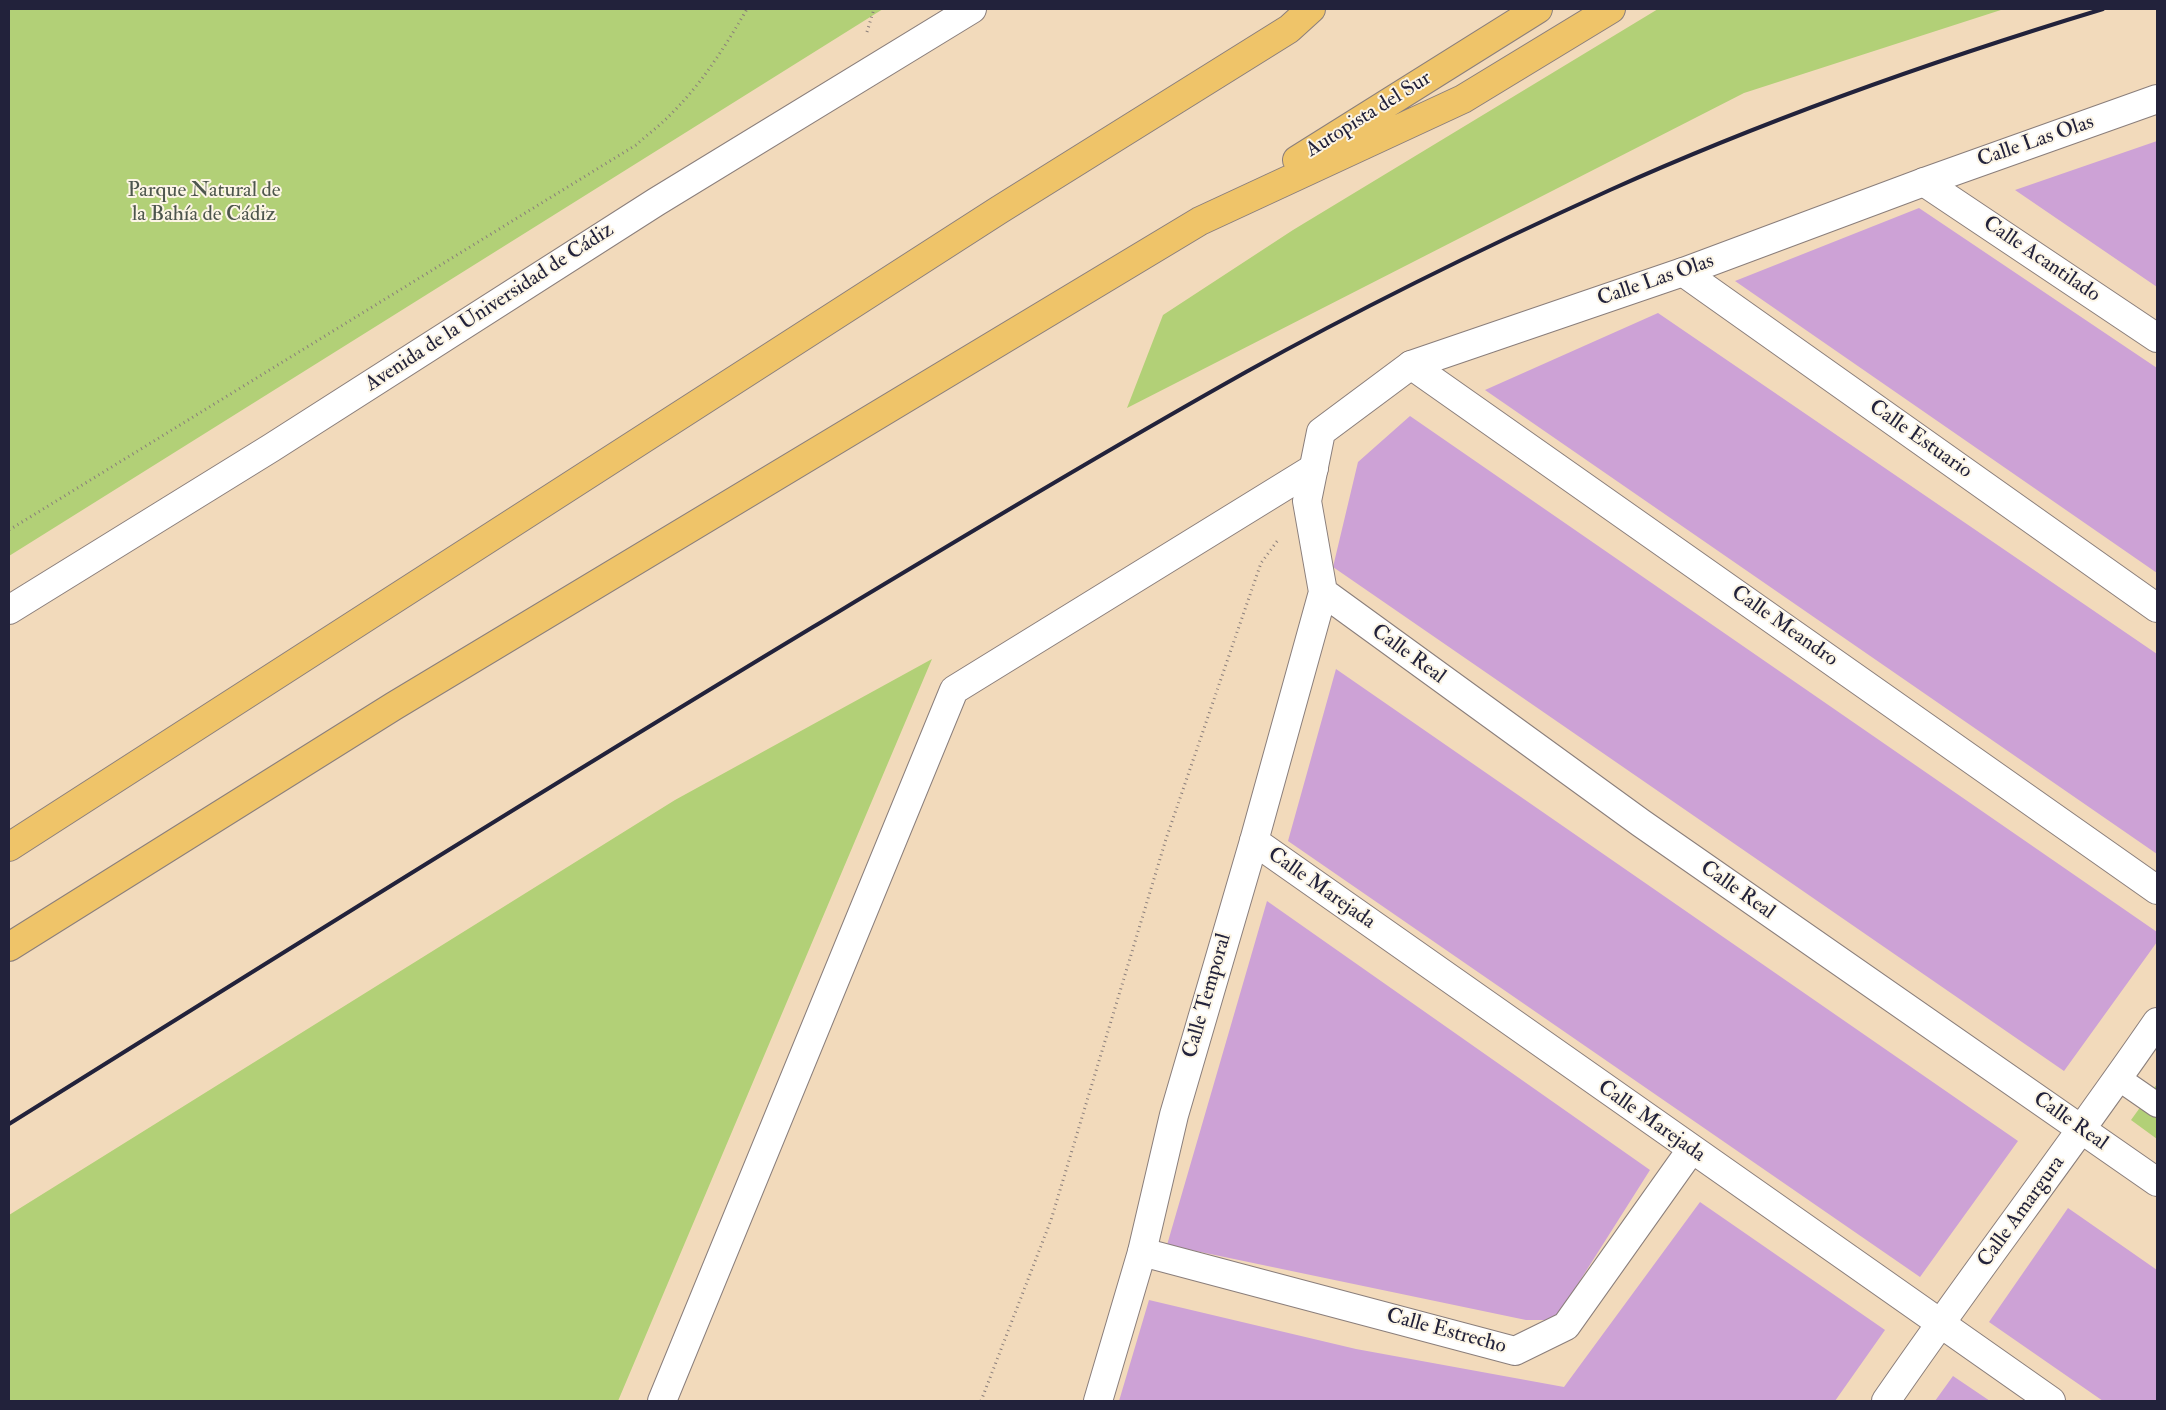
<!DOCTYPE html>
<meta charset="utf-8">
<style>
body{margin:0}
#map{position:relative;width:2166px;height:1410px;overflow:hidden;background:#f2dabb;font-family:"IM FELL Double Pica",serif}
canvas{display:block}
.frame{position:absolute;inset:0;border:10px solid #22223b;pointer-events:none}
</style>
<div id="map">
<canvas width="2166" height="1410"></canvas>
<div class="frame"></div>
</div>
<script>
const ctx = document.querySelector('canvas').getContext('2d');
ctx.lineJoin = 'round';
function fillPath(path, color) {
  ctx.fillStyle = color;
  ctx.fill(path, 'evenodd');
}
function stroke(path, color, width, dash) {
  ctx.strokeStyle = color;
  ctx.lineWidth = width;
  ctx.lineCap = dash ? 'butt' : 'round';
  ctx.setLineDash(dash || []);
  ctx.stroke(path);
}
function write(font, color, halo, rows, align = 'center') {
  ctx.font = font + ' "IM FELL Double Pica",serif';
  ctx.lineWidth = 4;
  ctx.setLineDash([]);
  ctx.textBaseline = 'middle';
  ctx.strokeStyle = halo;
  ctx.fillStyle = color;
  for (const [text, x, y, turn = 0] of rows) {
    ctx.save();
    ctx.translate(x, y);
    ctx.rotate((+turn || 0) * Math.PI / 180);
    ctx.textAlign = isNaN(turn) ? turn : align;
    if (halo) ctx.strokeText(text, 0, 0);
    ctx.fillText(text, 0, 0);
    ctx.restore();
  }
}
fillPath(new Path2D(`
 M9 9H883L9 556Z
 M1658 9H2004L1744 93 1127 408 1163 315 1293 230Z
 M932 659 618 1401H9V1215L675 800Z
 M2157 1084V1139L2131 1120Z`), '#b2d077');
fillPath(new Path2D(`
 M2157 141V287L2015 190Z
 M1919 208 2157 368V573L1735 281Z
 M1658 313 2157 654V854L1485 390Z
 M1410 416 2157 932V942L2064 1071 1333 567 1358 462Z
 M1336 669 2018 1141 1920 1277 1288 841Z
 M1267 901 1650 1170 1555 1320H1526L1167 1245Z
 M1700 1202 1885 1330 1835 1401H1119L1149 1300 1356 1349 1564 1387Z
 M2068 1208 2157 1270V1401H2103L1989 1322Z
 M1953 1376 1990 1401H1935Z`), '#cda2d6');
const pedestrian = new Path2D(`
 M2118 1078 2157 1105`);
const minor = new Path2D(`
 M1924 182 2157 338
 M1683 272 2157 608
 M1411 365 2157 890
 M1254 841 2051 1401
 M1142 1252 1515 1351 1566 1326 1691 1150
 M662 1401 954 690 1314 468`);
const tertiary = new Path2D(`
 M1323 592 1641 823 2157 1182
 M9 610 271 448 656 202 972 9
 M1098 1401 1142 1252 1174 1115 1254 841 1323 592 1307 501 1321 432 1411 365 1683 272 1924 182 2157 99
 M1886 1401C1974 1273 2069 1150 2157 1022`);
const motorway = new Path2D(`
 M1297 160 1538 9
 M9 847 999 210 1289 29 1311 9
 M9 947 394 706 1200 221 1463 99 1611 9`);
stroke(pedestrian, '#8a7e7b', 26);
stroke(minor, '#8a7e7b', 30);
stroke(tertiary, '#8a7e7b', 30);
stroke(motorway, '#8a7e7b', 30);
stroke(new Path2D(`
 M867 32 874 9
 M9 530 636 145C648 134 662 124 673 112 703 82 726 45 747 9
 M981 1401 1051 1220 1166 839 1234 641 1261 563 1278 540`), '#8a7e7b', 3, [1, 4]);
stroke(pedestrian, '#fff', 24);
stroke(minor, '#fff', 28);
stroke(tertiary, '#fff', 28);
stroke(motorway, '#efc469', 28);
stroke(new Path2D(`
 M9 1124C276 957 543 790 813 627 956 541 1100 454 1246 372 1364 306 1487 246 1610 190 1770 118 1935 60 2103 9`), '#22223b', 4);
write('21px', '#22223b', '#fcf5e5', [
 ["Autopista del Sur",1369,115,-32],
 ["Calle Las Olas",2036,142,-19],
 ["Calle Acantilado",2041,260,34],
 ["Calle Las Olas",1656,281,-19],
 ["Avenida de la Universidad de Cádiz",490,308,-33],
 ["Calle Estuario",1920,440,35],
 ["Calle Meandro",1784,627,35],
 ["Calle Real",1408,655,36],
 ["Calle Marejada",1321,889,35],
 ["Calle Real",1737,891,35],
 ["Calle Temporal",1208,996,-74],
 ["Calle Marejada",1651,1122,35],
 ["Calle Real",2070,1122,35],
 ["Calle Amargura",2022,1212,-54],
 ["Calle Estrecho",1446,1332,15]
]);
write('21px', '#4d564d', '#fcf5e5', [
 ["Parque Natural de",204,191],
 ["la Bahía de Cádiz",204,215]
]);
</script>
